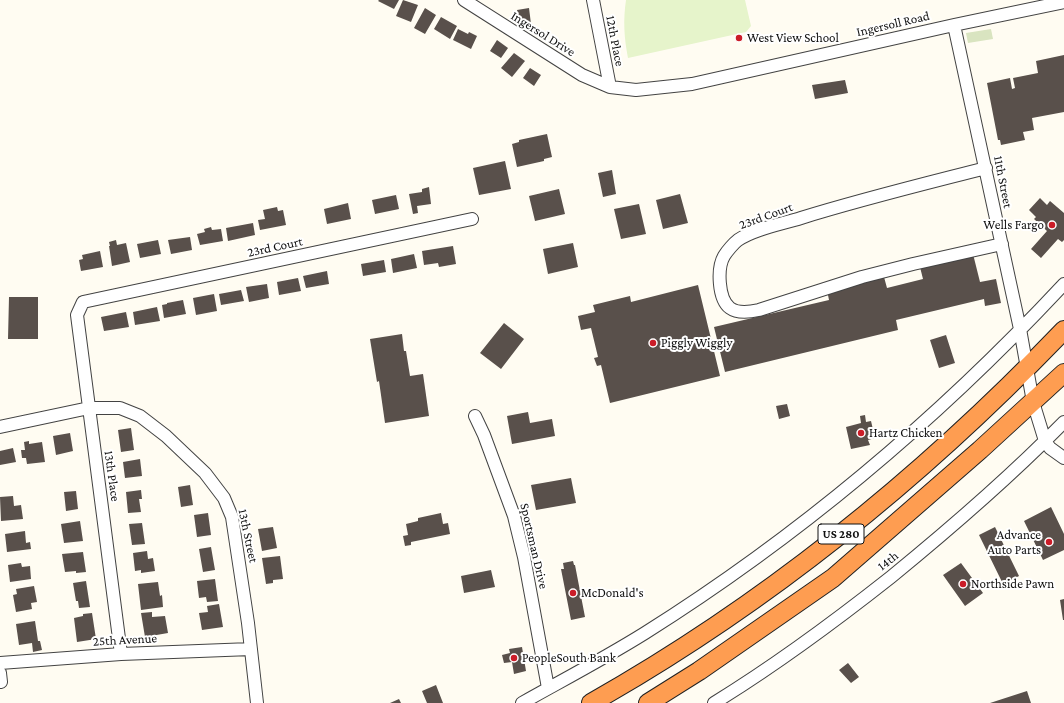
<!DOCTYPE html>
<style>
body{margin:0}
canvas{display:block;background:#fffcf2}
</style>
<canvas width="1064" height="703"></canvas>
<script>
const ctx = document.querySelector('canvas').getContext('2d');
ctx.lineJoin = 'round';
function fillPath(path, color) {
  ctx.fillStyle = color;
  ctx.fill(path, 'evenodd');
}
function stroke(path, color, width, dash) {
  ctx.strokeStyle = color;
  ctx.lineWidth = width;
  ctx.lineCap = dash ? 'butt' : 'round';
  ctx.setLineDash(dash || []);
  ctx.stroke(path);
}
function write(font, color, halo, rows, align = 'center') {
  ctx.font = font + ' "Crimson Pro",serif';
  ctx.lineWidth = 4;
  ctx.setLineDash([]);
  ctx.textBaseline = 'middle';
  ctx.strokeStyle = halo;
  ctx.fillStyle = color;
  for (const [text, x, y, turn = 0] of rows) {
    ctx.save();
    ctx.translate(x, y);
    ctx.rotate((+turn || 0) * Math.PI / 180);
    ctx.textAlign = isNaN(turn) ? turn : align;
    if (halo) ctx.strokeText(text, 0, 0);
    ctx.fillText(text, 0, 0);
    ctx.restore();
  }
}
fillPath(new Path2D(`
 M991 29 993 39 968 43 966 33Z`), '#d9e4c0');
fillPath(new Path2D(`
 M626 0H745L751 26 746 32 628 58C624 38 623 20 626 0Z`), '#e6f4cb');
fillPath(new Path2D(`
 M379 0H399L394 9 378 1Z
 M403 0 418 5 411 22 396 16Z
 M425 8 436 15 425 34 414 28Z
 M529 8 531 24 520 25 517 10Z
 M441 17 457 26 450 39 434 29Z
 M458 29 468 34 469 32 477 36 471 49 453 40Z
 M497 40 508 48 501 58 490 51Z
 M514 53 525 61 512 77 501 68Z
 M1064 55V112L1032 118 1034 130 1023 132 1025 140 1001 145 1000 140H998L987 83 1010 78 1012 89 1015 88 1013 78 1038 73 1036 61Z
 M530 68 541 75 534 86 523 78Z
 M845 80 848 93 815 99 812 85Z
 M547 134 552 157 544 159V161L517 167 512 144 519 142V140Z
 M505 161 511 189 479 195 473 168Z
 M612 170 616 194 603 197 598 173Z
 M429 187 431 204 417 206 418 213 413 214 409 194 422 192V189Z
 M559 189 565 214 535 221 529 196Z
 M680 194 688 223 663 229 656 200Z
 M396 195 399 209 375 214 372 200Z
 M1040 198 1047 205 1050 201 1064 213V240L1062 242 1058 239 1041 258 1031 249 1047 231 1034 219 1036 217 1029 210Z
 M348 203 351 219 327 224 324 209Z
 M639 204 646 234 621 239 614 209Z
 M277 207 278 211 283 210 286 225 260 230 258 220 265 219 263 210Z
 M253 223 255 235 228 241 226 228Z
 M211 227 212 230 221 229 223 241 200 245 197 234 205 232 204 229Z
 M190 237 192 250 171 254 168 240Z
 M116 240 117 245 126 243 130 262 112 266 109 246H110L109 242Z
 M158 240 161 254 140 258 137 244Z
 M573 243 578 267 548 274 543 249Z
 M453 246 456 264 439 267 438 263 424 265 422 251Z
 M100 251 103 267 81 271 79 260 83 259 82 255Z
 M414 254 417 268 393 273 391 259Z
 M973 254 980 282 996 279 1001 303 985 306 984 299 896 320 898 330 725 372 714 327 829 300 827 290 884 277 887 288 923 279 920 267Z
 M384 260 386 272 363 276 361 264Z
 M327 271 329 284 306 288 303 276Z
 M298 278 301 291 279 295 277 282Z
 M267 284 269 298 249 302 246 287Z
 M698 285 720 376 610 403 601 365 597 366 594 358 598 357 591 328 581 330 578 316 595 312 593 305 630 296 631 302Z
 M241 290 244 301 221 305 219 294Z
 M214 294 217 311 196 315 193 298Z
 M9 297H38V339H8Z
 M183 300 186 314 164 318 162 305 167 304V303Z
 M157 307 160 321 135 325 133 312Z
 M126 312 129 327 104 331 101 317Z
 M504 323 524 339 501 369 480 353Z
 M402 334 404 351H406L410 376 423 374 429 416 385 423 379 381 377 382 370 339Z
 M946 335 955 363 939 368 930 340Z
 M787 404 790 416 779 419 776 406Z
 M528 412 530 423 552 419 555 436 512 444 507 416Z
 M865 415 866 422 871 421 875 438 868 440 870 445 851 449 846 427 861 423 860 416Z
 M131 428 134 450 121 452 118 430Z
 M70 433 73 451 56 455 53 436Z
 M29 441V444L42 442 45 462 27 464 26 458H22L21 450H25L24 442Z
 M13 448 16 462 0 465V451Z
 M140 459 142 476 125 478 123 462Z
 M571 478 576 503 536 510 531 485Z
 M190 485 193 505 181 507 178 487Z
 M141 490 142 499H139L141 512 128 513 126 492Z
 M76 491 78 509 66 511 64 492Z
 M13 496 14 506 21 505 23 519 1 521 0 497Z
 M1051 507 1064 534V550L1043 560 1024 521Z
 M208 513 211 535 197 537 194 515Z
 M441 513 443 524 448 523 450 534 411 542V545L405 546 403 536 408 535 406 524 418 521V518Z
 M80 521 83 541 64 543 61 524Z
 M142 523 145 544 132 545 129 524Z
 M273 527 277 548 262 551 258 529Z
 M995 527 1019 576 1003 584 979 535Z
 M25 531 26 543 30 542 31 549 7 552 5 534Z
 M211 547 215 570 203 572 199 549Z
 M147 551 148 559 153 558 155 571 141 573V570L135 571 133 553Z
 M83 552 86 572 76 573V571L65 572 62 554Z
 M280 556 283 579 273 580V583L266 584 262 558Z
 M573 561 574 565H575L585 617 571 620 561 569H564L563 563Z
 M21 563 22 567 30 566 31 579 10 582 8 565Z
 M961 563 983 593 965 606 943 575Z
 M491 570 495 587 464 593 461 576Z
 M215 579 218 601 207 602 206 597 199 598 197 581Z
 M86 581 90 607 79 608 78 601H76L73 583Z
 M158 582 160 596 162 595 163 607 141 610 138 584Z
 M34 586 37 602 31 603 32 609 16 612 13 595 17 594 16 589Z
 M1064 599V620H1063L1060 600Z
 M219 604 223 627 202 630 199 613 208 612 207 606Z
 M152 612V617L165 616 168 633 145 637 141 613Z
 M92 613 96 639 77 642 74 618 83 616V614Z
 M35 621 38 641H40L42 650 33 652 32 643 19 645 16 624Z
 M522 647 526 671 514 674 512 662 504 663 502 655 510 653 509 649Z
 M848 663 859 677 851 683 839 670Z
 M436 685 443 703H427L422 691Z
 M1027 691 1031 703H990Z
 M399 699 401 703H390Z`), '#59504b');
const minor = new Path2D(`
 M464 0 582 75 610 87 636 90 692 84 954 25 1064 2
 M593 0 610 87
 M954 25 1020 329 1033 402 1045 441 1050 448 1064 458
 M986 168C924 184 862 199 801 218 782 224 754 229 738 240 734 243 727 251 724 256 717 268 718 299 730 308 738 314 750 312 759 310L862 277 913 264 1002 244
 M475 416 484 435 514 516 524 557 548 688
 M0 427 89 408H120L140 416 166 436 205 473 224 498 232 517 248 623 257 703
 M121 654 77 315 83 302 472 219
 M0 663 121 654 251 649
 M0 673 1 682
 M522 703C563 680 605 658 645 633 799 536 940 417 1064 284
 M714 703C776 665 834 622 891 577 951 528 1010 477 1064 422`);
const highway = new Path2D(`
 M591 703C768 603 923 477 1064 330
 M648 703 699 671 833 578 980 450 1064 373`);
stroke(minor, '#434343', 14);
stroke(highway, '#212121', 20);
stroke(minor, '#fff', 12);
stroke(highway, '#fe9d51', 18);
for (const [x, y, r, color] of [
 [739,38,4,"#cb1c28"],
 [1052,225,4,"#cb1c28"],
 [653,343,4,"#cb1c28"],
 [861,433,4,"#cb1c28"],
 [1049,542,4,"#cb1c28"],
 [963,584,4,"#cb1c28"],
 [573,593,4,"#cb1c28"],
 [514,658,4,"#cb1c28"]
]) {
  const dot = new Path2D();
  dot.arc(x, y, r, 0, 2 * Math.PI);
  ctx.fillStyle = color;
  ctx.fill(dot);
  stroke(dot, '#fff', 1.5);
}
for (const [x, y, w] of [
 [841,534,46]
]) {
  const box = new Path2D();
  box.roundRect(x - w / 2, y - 10, w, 20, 3);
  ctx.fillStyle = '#fff';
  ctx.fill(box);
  stroke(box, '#101010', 1);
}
write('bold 12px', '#101010', null, [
 ["US 280",841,534]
]);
write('13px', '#101010', '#fff', [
 ["Ingersoll Road",893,24,-13],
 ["Ingersol Drive",543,34,32],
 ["12th Place",615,41,79],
 ["11th Street",1003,182,79],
 ["23rd Court",766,216,-20],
 ["23rd Court",275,247,-12],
 ["13th Place",112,476,82],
 ["13th Street",248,536,78],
 ["Sportsman Drive",534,546,77],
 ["14th",888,561,-39],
 ["25th Avenue",125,640,-3]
]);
write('13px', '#101010', '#fff', [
 ["West View School",747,38],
 ["Wells Fargo",1044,225,"right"],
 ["Piggly Wiggly",661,343],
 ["Hartz Chicken",869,433],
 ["Advance",1041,535,"right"],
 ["Auto Parts",1041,550,"right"],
 ["Northside Pawn",971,584],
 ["McDonald's",581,593],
 ["PeopleSouth Bank",522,658]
], 'left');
</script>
